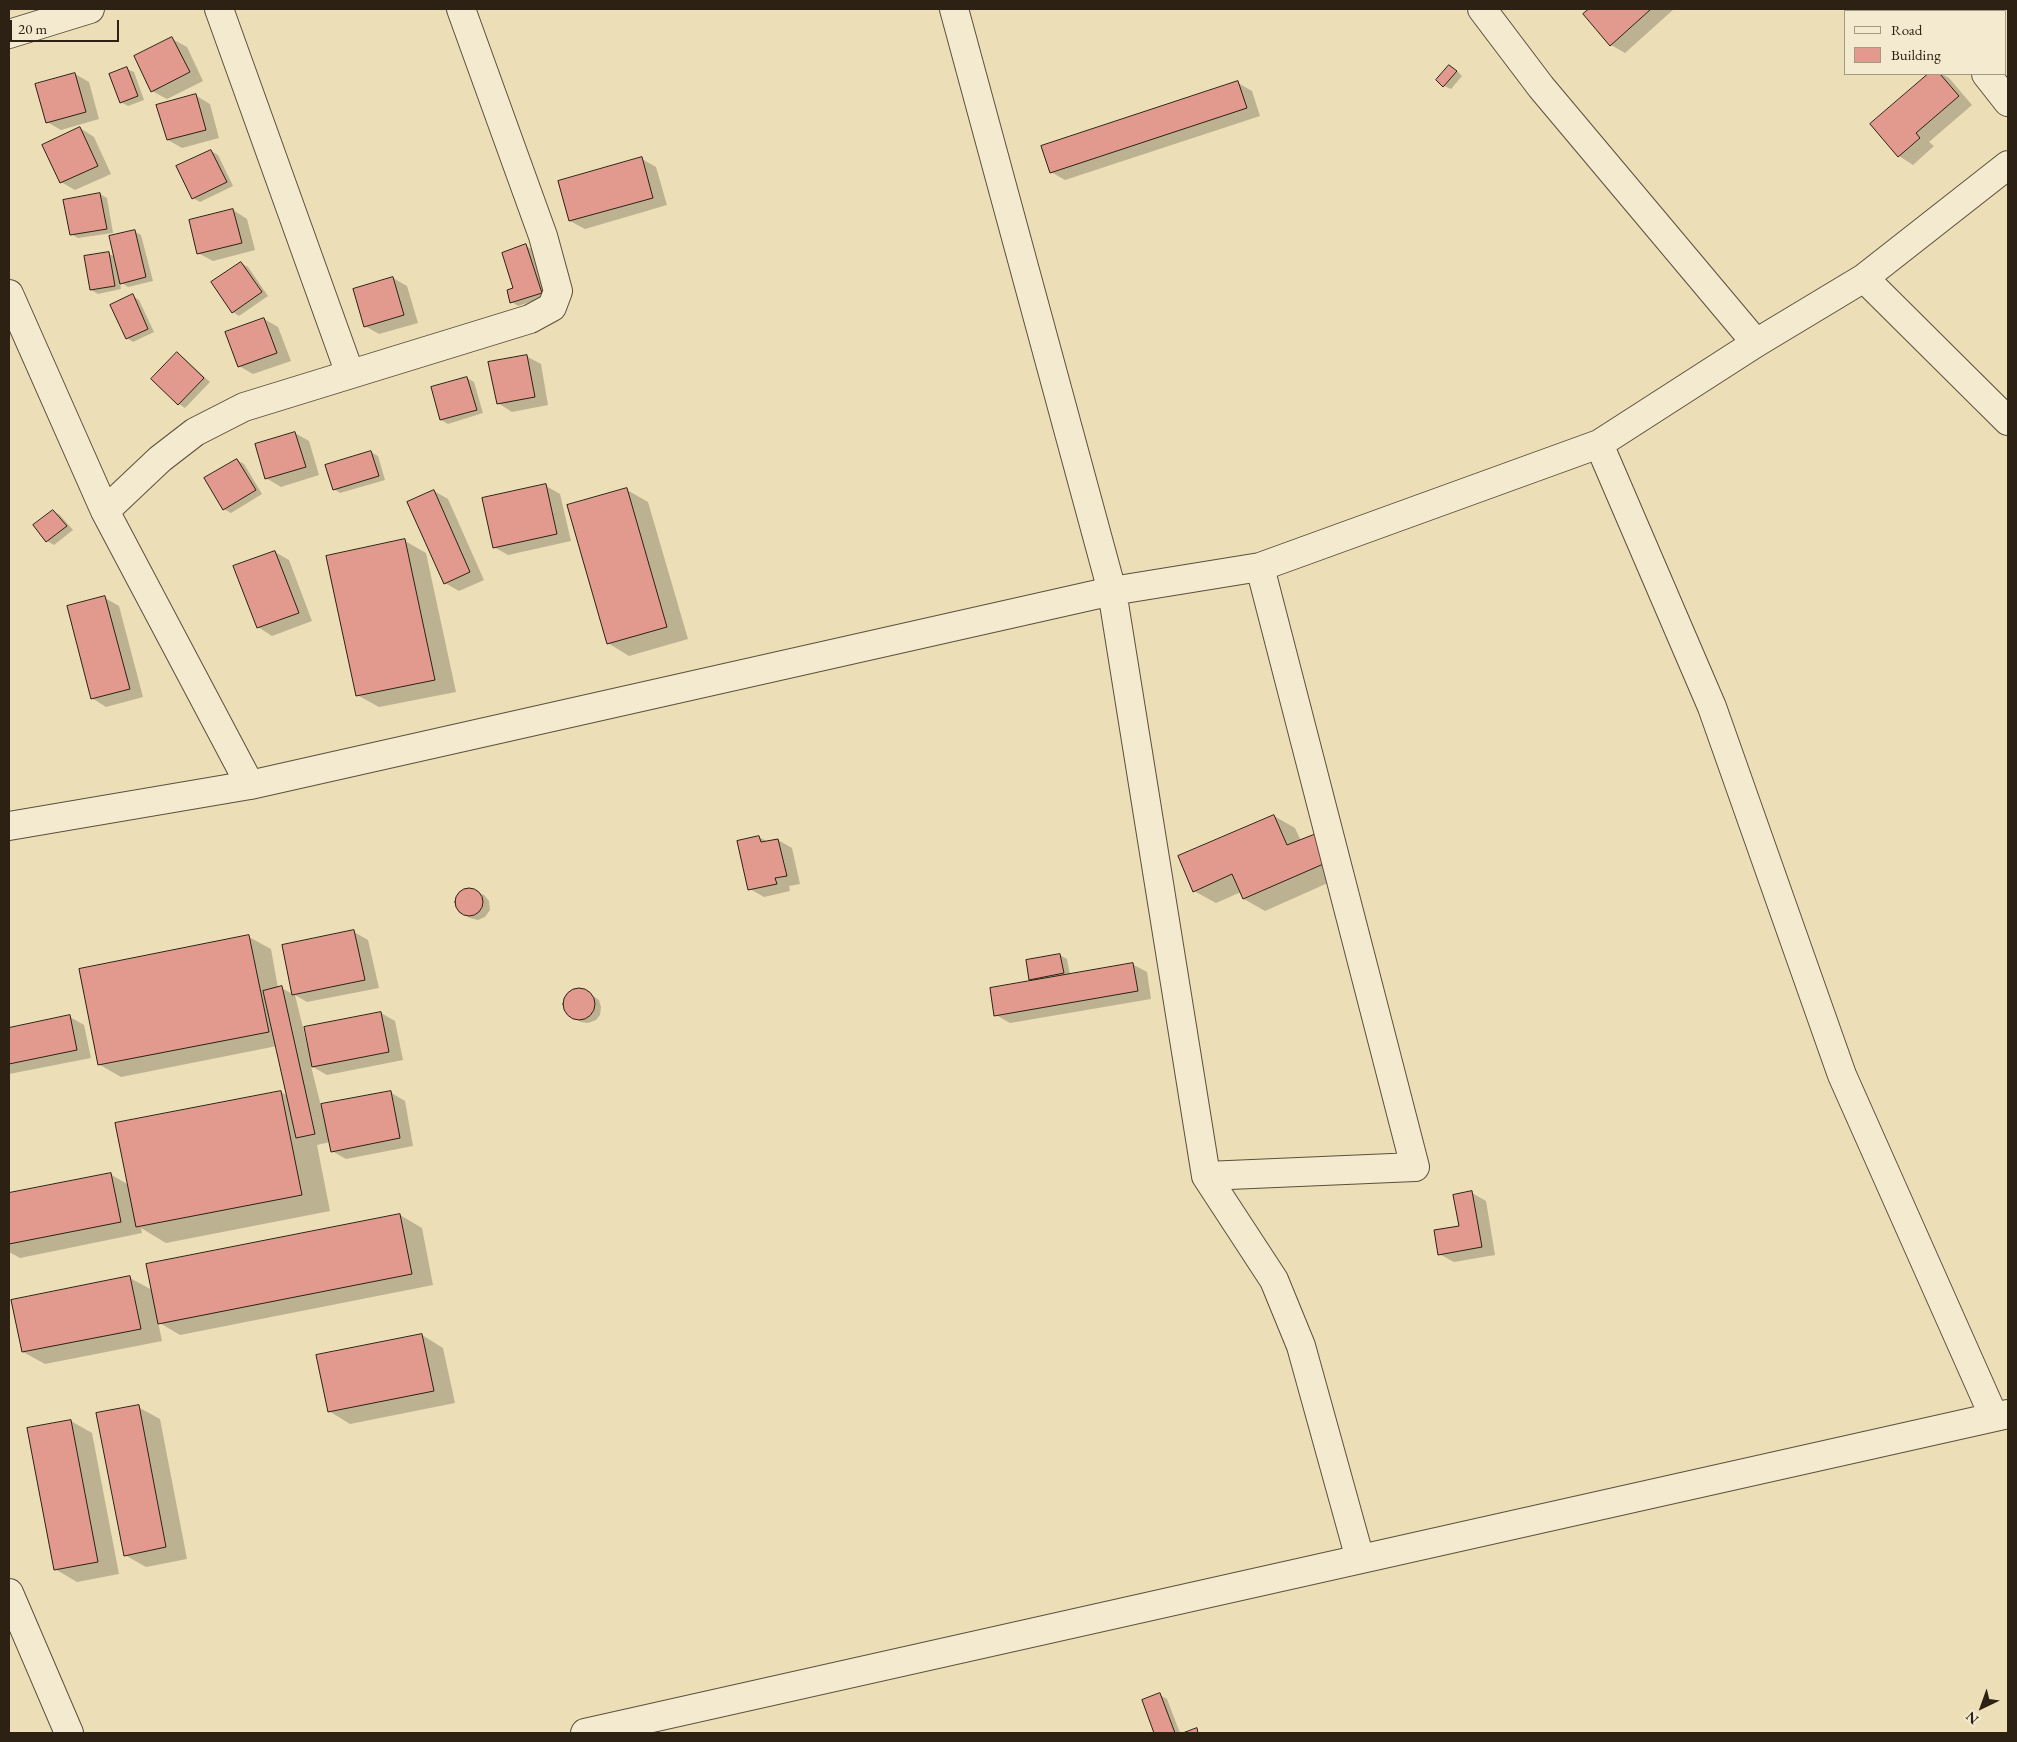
<!DOCTYPE html>
<style>
body{margin:0}
#map{position:relative;width:2017px;height:1742px;overflow:hidden;background:#ecdeb6;font-family:"EB Garamond",serif}
canvas{display:block}
.frame{position:absolute;inset:0;border:10px solid #2c2113;pointer-events:none}
.legend{position:absolute;left:1844px;top:10px;width:162px;height:65px;box-sizing:border-box;background:#f3ead0;border:1px solid #a39a84;margin:0;padding:6px 9px;list-style:none;font-size:15px;color:#2c2113}
.legend li{display:flex;align-items:center;gap:10px;height:25px}
.legend b{width:25px;border:1px solid #a39a84}
.north{position:absolute;left:1957px;top:1682px;width:50px;height:50px;-webkit-text-stroke:4px #f3ead0;paint-order:stroke;rotate:222deg;font-size:14px;font-weight:700;line-height:20px;text-align:center;color:#2c2113}
.north::after{content:'';display:block;margin:auto;width:18px;height:22px;background:#2c2113;clip-path:polygon(50% 0,100% 100%,50% 72%,0 100%)}
.scale{position:absolute;left:10px;top:20px;width:109px;height:22px;box-sizing:border-box;border:2px solid #2c2113;border-top:0;padding-left:6px;font-size:15px;line-height:18px;white-space:nowrap;color:#2c2113;-webkit-text-stroke:4px #f3ead0;paint-order:stroke}
</style>
<div id="map">
<canvas width="2017" height="1742"></canvas>
<div class="frame"></div>
<ul class="legend">
<li><b style="height:6px;background:#f3ead0"></b>Road</li>
<li><b style="height:14px;background:#e39a8e"></b>Building</li>
</ul>
<div class="north">N</div>
<div class="scale">20 m</div>
</div>
<script>
const ctx = document.querySelector('canvas').getContext('2d');
ctx.lineJoin = 'round';
function fillPath(path, color) {
  ctx.fillStyle = color;
  ctx.fill(path, 'evenodd');
}
function stroke(path, color, width, dash) {
  ctx.strokeStyle = color;
  ctx.lineWidth = width;
  ctx.lineCap = dash ? 'butt' : 'round';
  ctx.setLineDash(dash || []);
  ctx.stroke(path);
}
fillPath(new Path2D(`
 M1591 9H1674L1625 53 1611 45 1584 14Z
 M172 39 187 47 203 81 167 99 152 91Z
 M127 69 134 72 144 100 128 106 121 102Z
 M1456 70 1462 76 1451 89 1444 86Z
 M75 74 89 82 99 119 61 130 47 122Z
 M1930 74H1942L1949 78 1972 105 1929 142 1934 146 1913 165 1899 156 1871 124Z
 M1238 83 1252 91 1260 116 1065 180 1051 172Z
 M195 95 210 104 219 138 182 148 168 140Z
 M80 128 94 137 111 174 75 190 61 182Z
 M211 151 218 155 233 186 200 202 193 198Z
 M642 159 656 167 667 205 585 229 570 221Z
 M100 194 107 198 113 233 78 238 71 234Z
 M233 210 247 219 255 250 213 261 198 253Z
 M134 231 141 235 153 281 128 287 120 282 121 289 98 294 91 290 108 253 115 257Z
 M526 246 533 250 548 296 518 306 512 302Z
 M241 263 248 267 268 296 239 316 233 312Z
 M393 278 407 286 418 323 379 334 365 326Z
 M133 296 139 300 154 332 133 342 127 338Z
 M264 319 278 327 291 361 253 374 239 366Z
 M177 354 184 358 210 382 185 408 179 404 153 379Z
 M526 356 541 364 548 405 512 412 498 403Z
 M467 378 474 382 483 413 448 424 441 420Z
 M295 433 309 441 319 475 281 487 266 478Z
 M371 452 378 456 385 480 340 493 334 489Z
 M237 460 244 464 262 494 231 513 224 509Z
 M546 486 560 494 571 541 508 555 494 547Z
 M627 490 648 502 688 639 629 656 608 643Z
 M434 491 448 499 484 580 459 591 445 583Z
 M53 511 60 515 73 530 54 545 47 541 35 525Z
 M405 541 426 553 456 692 379 707 357 695Z
 M275 552 289 560 312 621 272 636 258 627Z
 M105 598 119 606 143 697 106 707 92 698Z
 M1274 816 1295 828 1301 841 1348 874 1265 911 1244 899 1241 892 1216 903 1194 891Z
 M759 837 768 842 778 840 792 848 800 884 789 886 790 891 764 897 750 889Z
 M469 889 484 895 489 901 490 910 485 917 478 920 470 918 462 913 457 906V898L461 891Z
 M354 932 368 940 379 988 307 1002 295 995 307 1044 381 1013 395 1021 403 1060 327 1075 311 1066 321 1106 390 1092 405 1101 413 1146 346 1159 332 1151 330 1142 317 1145 330 1211 166 1243 141 1228 142 1233 20 1258 9 1252V1194L110 1174 129 1185 281 1092 288 1096 277 1046 121 1077 100 1065 249 937 271 949 278 988H281L293 994Z
 M1060 955 1067 959 1070 975 1132 964 1147 972 1151 999 1010 1023 996 1015 1034 981 1030 979Z
 M577 990 585 991 599 1000 601 1007 600 1015 596 1020 588 1023 581 1022 568 1013 565 1006 566 998 571 993Z
 M70 1017 84 1025 91 1058 9 1074V1029Z
 M1472 1193 1486 1201 1495 1255 1454 1262 1439 1254 1460 1227Z
 M400 1215 422 1228 433 1285 180 1335 158 1322 162 1341 45 1364 23 1352 130 1278 152 1290Z
 M422 1335 443 1348 455 1403 350 1424 329 1411Z
 M138 1407 160 1419 187 1559 146 1567 125 1555Z
 M71 1421 92 1433 119 1574 77 1582 55 1569Z
 M1160 1695 1167 1699 1180 1733H1155L1143 1701Z`), '#0003');
const building = new Path2D(`
 M1589 9H1651L1610 46 1583 14Z
 M172 37 190 72 151 92 134 56Z
 M1449 65 1457 71 1443 87 1436 80Z
 M127 67 138 96 120 103 109 74Z
 M75 73 86 112 46 123 35 84Z
 M1928 74H1940L1959 96 1916 133 1920 138 1898 157 1870 124Z
 M1238 81 1247 108 1050 173 1041 146Z
 M196 94 206 130 167 140 156 105Z
 M80 127 98 166 60 183 42 145Z
 M211 150 227 182 192 199 176 166Z
 M642 157 653 198 569 221 558 181Z
 M100 193 107 229 70 235 63 200Z
 M233 209 242 243 197 254 189 220Z
 M135 230 146 277 120 284 109 236Z
 M526 244 542 293 510 303 507 290 513 288 502 253Z
 M109 252 115 286 90 290 84 256Z
 M241 262 262 292 232 313 211 282Z
 M393 277 404 315 364 327 353 289Z
 M133 294 148 329 126 339 110 305Z
 M264 318 277 353 238 367 225 332Z
 M177 352 204 378 178 405 151 379Z
 M527 355 535 397 497 404 488 362Z
 M467 377 477 410 440 420 431 387Z
 M295 432 306 467 265 479 255 444Z
 M371 451 379 476 333 490 325 465Z
 M237 459 256 490 223 510 204 478Z
 M546 484 557 534 493 548 482 498Z
 M627 488 667 627 607 644 567 505Z
 M434 490 470 572 444 584 407 502Z
 M53 510 67 526 46 542 33 525Z
 M405 539 435 680 356 696 326 556Z
 M275 551 299 613 257 628 233 566Z
 M105 596 130 689 91 699 67 606Z
 M1274 815 1287 845 1315 834 1328 862 1243 899 1232 874 1193 892 1178 856Z
 M759 836 761 842 778 839 787 876 775 878 777 884 748 890 737 841Z
 M455 902a14 14 0 1 1 28 0a14 14 0 1 1-28 0Z
 M354 930 365 980 292 995 282 945Z
 M249 935 269 1032 98 1065 79 969Z
 M1060 954 1064 973 1029 980 1026 960Z
 M1133 963 1138 991 994 1016 990 988Z
 M282 986 315 1134 296 1138 263 991Z
 M563 1004a16 16 0 1 1 32 0a16 16 0 1 1-32 0Z
 M381 1012 389 1052 312 1067 304 1027Z
 M70 1015 77 1050 9 1064V1028Z
 M281 1091 302 1195 136 1227 115 1123Z
 M391 1091 400 1138 331 1152 321 1104Z
 M111 1173 121 1222 9 1244V1193Z
 M1472 1191 1482 1247 1438 1255 1434 1230 1459 1226 1453 1195Z
 M400 1214 412 1274 158 1324 146 1264Z
 M130 1276 141 1329 22 1352 11 1300Z
 M422 1334 434 1391 328 1412 316 1355Z
 M139 1405 166 1547 124 1556 96 1413Z
 M71 1420 98 1562 54 1570 27 1428Z
 M1160 1693 1175 1733H1154L1142 1700Z
 M1197 1728 1198 1733H1183Z`);
fillPath(building, '#e39a8e');
stroke(building, '#2c2113', 1);
const street = new Path2D(`
 M219 9 350 374
 M954 9 1112 591 1206 1176 1274 1280 1301 1346 1360 1559
 M1482 9 1541 87 1756 343
 M1934 9 1936 11
 M9 34 90 9
 M1986 74 2008 102
 M1864 278 2008 421
 M9 294 105 511 250 785 1112 591 1260 567 1599 444 1756 343 1864 278 2008 165
 M1599 444 1712 707 1842 1075 1994 1417
 M105 511 160 459 195 432 244 407 530 319 552 307 558 291 543 236 461 9
 M9 826 250 785
 M1206 1176 1415 1167 1260 567
 M9 1593 69 1733
 M585 1733 2008 1414`);
stroke(street, '#5c503c', 30);
stroke(street, '#f3ead0', 28);
</script>
